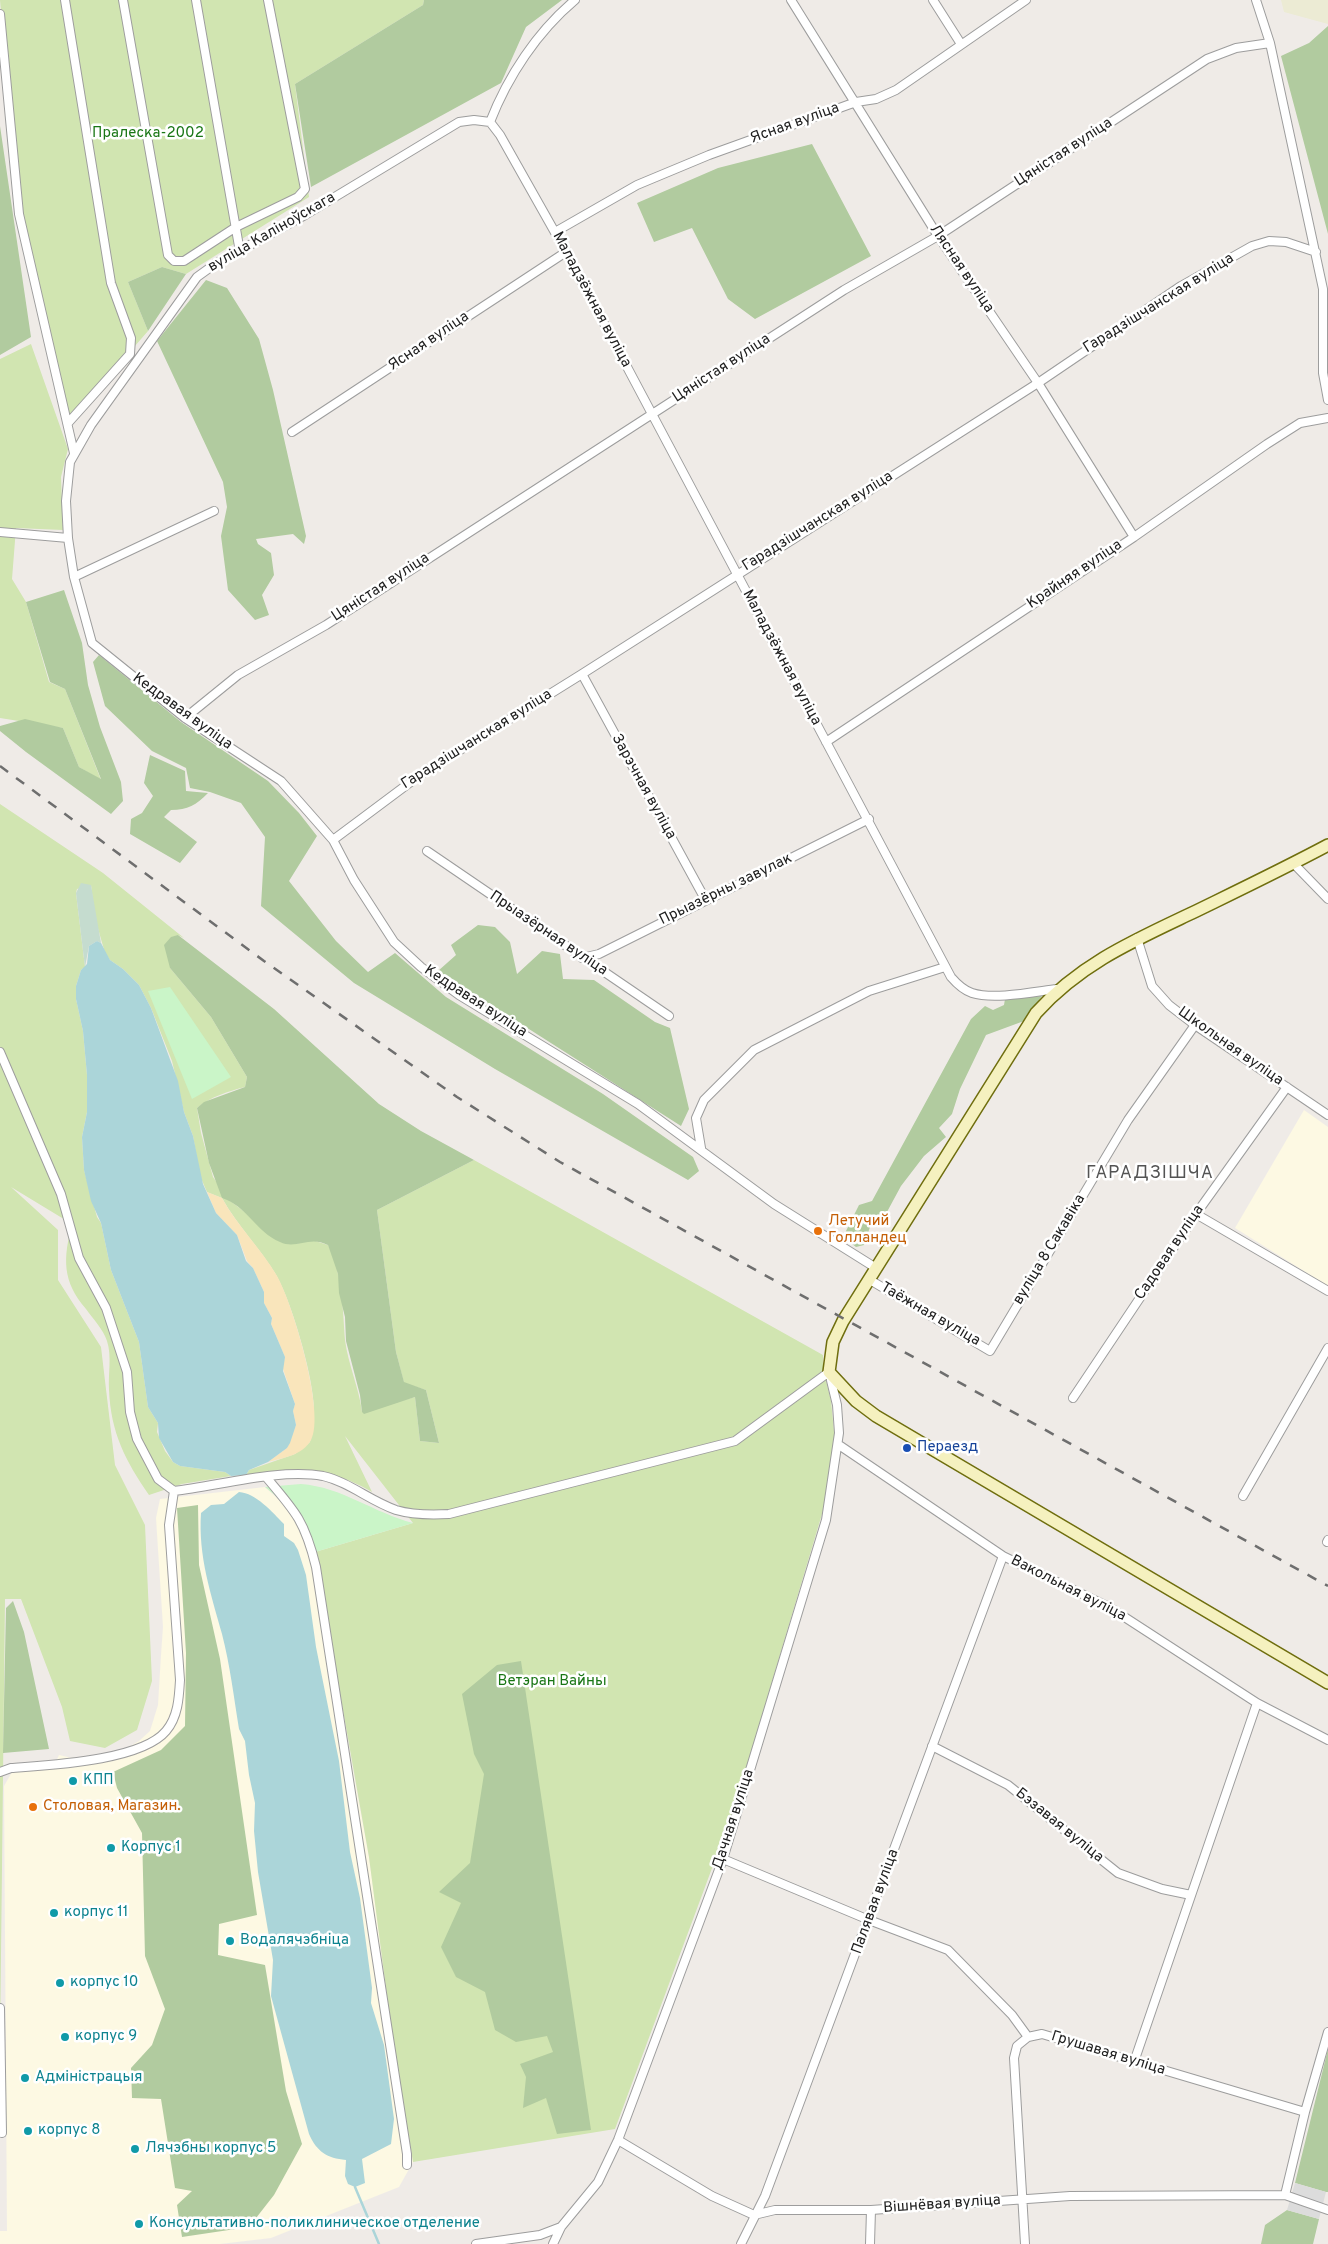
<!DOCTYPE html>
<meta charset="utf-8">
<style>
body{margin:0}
canvas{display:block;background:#efebe7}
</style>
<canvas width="1328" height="2244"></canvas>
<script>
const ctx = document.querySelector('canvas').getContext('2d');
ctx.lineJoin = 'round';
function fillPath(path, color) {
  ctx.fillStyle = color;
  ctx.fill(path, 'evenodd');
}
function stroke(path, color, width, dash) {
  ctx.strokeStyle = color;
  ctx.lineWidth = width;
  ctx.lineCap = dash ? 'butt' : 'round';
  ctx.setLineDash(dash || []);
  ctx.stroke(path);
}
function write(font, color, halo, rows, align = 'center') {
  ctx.font = font + ' Overpass,sans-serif';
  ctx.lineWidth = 5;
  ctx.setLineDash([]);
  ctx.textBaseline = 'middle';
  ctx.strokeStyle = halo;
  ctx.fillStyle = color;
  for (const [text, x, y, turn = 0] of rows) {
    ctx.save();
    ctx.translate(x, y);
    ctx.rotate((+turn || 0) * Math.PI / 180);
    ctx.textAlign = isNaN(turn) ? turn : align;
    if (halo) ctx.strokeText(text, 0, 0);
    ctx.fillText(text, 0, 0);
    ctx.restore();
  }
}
fillPath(new Path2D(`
 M1304 1110 1328 1127V1286L1235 1228Z
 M265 1487 292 1512 310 1539 369 1857 391 2027 413 2162 399 2187 271 2238 220 2244H0V2231H7L4 1786 12 1772 54 1766 59 1755 72 1758 120 1752 139 1741 150 1731 158 1705 161 1655 163 1627 156 1518 160 1499Z`), '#fdf9e3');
fillPath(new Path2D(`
 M1281 0H1328V24L1284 12Z`), '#ecebd4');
fillPath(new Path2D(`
 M0 0H424L423 5 295 84 309 197 186 274 162 267 128 282 148 331 68 423 19 214Z
 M31 344 68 449 61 477 63 530 16 528 12 579 26 602 49 682 65 689 101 780 79 767 63 728 0 718V359Z
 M0 804 103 873 184 938 178 935 170 968 211 1017 247 1077 245 1087C229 1091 210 1097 197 1108L201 1133 213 1177 229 1200 250 1216 268 1234 295 1244 312 1240 328 1245C342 1271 343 1311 345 1340 348 1364 359 1388 362 1412L415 1397 420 1441 439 1443 426 1390 404 1383 396 1352 377 1210 474 1160 823 1355V1368L831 1401 835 1441 825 1504 734 1809 615 2129 413 2162 391 2027 369 1857 315 1552 413 1523 345 1436 372 1492C325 1465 298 1470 246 1475L249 1470 295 1454 310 1442C312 1432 314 1422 314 1412 315 1381 291 1299 275 1273 259 1247 237 1225 222 1198L207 1192 200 1176 193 1136 184 1112 172 1061 151 1008 139 985 123 969 110 960 105 953 95 918 91 885 77 889 76 893 85 967 81 970 76 986V999L83 1031 87 1075V1112L82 1137 84 1170 97 1217 101 1223 111 1270 139 1342 148 1407 158 1423 157 1432 165 1451 173 1462 180 1466 225 1472 231 1476 182 1484 149 1495C125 1460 111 1433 109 1390 108 1374 112 1356 107 1341 103 1329 93 1319 86 1309 62 1281 63 1259 72 1224L11 1187 58 1230V1280L101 1347 115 1465 145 1525 152 1681 137 1730 105 1748 70 1741 62 1707 21 1599H5L0 2044Z`), '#d1e5b1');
fillPath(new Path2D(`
 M424 0H562L526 27 501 83 311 187 295 84 423 5Z
 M1328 26V234L1281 56 1309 43Z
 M0 126 31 337 0 355Z
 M812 144 871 256 755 319 728 299 692 228 654 242 637 203 718 168Z
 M162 267 186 274 148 331 128 282Z
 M206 280 227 288 259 339 273 390 306 536 304 544 293 534 256 539 258 544 271 553 274 575 262 595 269 615 255 620 228 590 221 536 227 507 223 482 157 341Z
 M64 590 82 643 88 685 100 727 121 782 123 801 111 814 26 752 0 731V726L25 719 63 728 79 767 101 779 65 689 50 682 26 602Z
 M99 655 181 722 268 781 299 813 317 836 289 881 336 941 368 972 395 953 446 997 603 1094 693 1157 699 1171 688 1180 495 1069 354 983 261 906 265 837 241 803 210 792 190 788 186 768 152 751 105 706 93 662Z
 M150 755 185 771 186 791 208 793C196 805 188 810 171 810L164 817 197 842 180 863 130 834 131 819 142 813 153 796 144 783Z
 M478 925 495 927 510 942 517 974 542 951 560 954 563 979 594 980 655 1022 670 1028 689 1109 681 1126 438 971 456 955 451 945Z
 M178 935 274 1009 379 1104 421 1131 474 1160 377 1210 396 1352 404 1382 426 1390 439 1443 420 1441 415 1397 364 1414 362 1412 360 1395 346 1341 345 1317 339 1293 338 1274 328 1245C309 1235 297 1250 280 1242 256 1232 247 1206 222 1198L209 1163 197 1108 204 1102 245 1087 247 1077 211 1017 170 968 164 945 171 937Z
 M1042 996 1024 1021 986 1035 960 1089 952 1114 939 1128 946 1137 924 1156 901 1186 881 1223 870 1227 864 1245 856 1247 843 1237 859 1205 872 1201 971 1019 985 1006 993 1010 1004 1005 1005 999Z
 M198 1505 199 1565 220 1659 257 1915 219 1924 218 1955 265 1965 286 2091 302 2144 274 2195 249 2227 182 2237 177 2205 192 2191 175 2188 161 2099 132 2098 131 2068 152 2045 165 2009 145 1956 142 1833 117 1788 113 1772 161 1750 185 1726 186 1653 177 1508Z
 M13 1601 24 1632 49 1749 3 1753 6 1608Z
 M521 1661 591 2130 557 2134 546 2098 523 2108 526 2077 520 2064 553 2052 547 2036 516 2042 495 2030 485 1992 456 1977 441 1947 461 1903 439 1892 470 1863 484 1774 474 1754 462 1694 497 1665Z
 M1328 2049V2192H1326L1295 2183Z
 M1287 2210 1319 2219 1313 2244H1261L1265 2225Z`), '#b1cb9f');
fillPath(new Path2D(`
 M81 883 91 885 101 943 97 941 89 946 85 967 76 893Z`), '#c5dccf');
fillPath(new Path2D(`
 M207 1192 222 1198C237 1226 261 1248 277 1276 292 1302 326 1414 311 1440 303 1455 283 1458 268 1462L287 1448 296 1425 293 1411 295 1404 282 1366 285 1357 271 1324 272 1318 264 1303V1292L253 1268 247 1261 237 1235 216 1213Z`), '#f9e5bb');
fillPath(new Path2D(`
 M170 987 231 1077 192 1099 148 991Z
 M301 1484C342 1487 374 1513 413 1523L315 1552C302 1525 288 1505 265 1487Z`), '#caf5c8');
fillPath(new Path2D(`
 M1295 2183 1326 2192 1319 2219 1287 2210Z`), '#dcdcdc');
fillPath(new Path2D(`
 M97 941 101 943 110 960 123 969 139 985 151 1008 178 1081 184 1112 193 1136 203 1184 216 1213 237 1235 246 1261 253 1268 264 1292V1303L272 1318 271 1324 285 1357 283 1371 295 1404 293 1411 296 1425 290 1443 287 1448 268 1462 249 1470 246 1475 231 1476 225 1472 180 1466 173 1462 159 1438 158 1423 148 1407 139 1342 111 1270 101 1223 91 1201 84 1170 82 1137 87 1112V1075L83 1031 76 999V986L81 970 87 964 89 946Z
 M239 1492C256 1493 272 1512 284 1524V1536L294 1543 298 1550 306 1575 316 1647 339 1761 350 1852 360 1898 372 1988 371 2003 384 2045 394 2119 391 2144 362 2159 365 2183 355 2187 348 2184 345 2176 346 2160C327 2158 317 2152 309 2134L271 1996 273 1960 258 1872 254 1831 255 1803 249 1775 245 1741 239 1729C234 1698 230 1665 222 1634 211 1594 198 1556 201 1513L211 1505 224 1504Z`), '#abd5d9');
stroke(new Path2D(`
 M355 2187 379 2244`), '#abd5d9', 2.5);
const street = new Path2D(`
 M65 0 111 283 131 338 130 354 68 423
 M123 0 168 255 174 261H184L236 227 298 197 305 189 268 0
 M196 0 240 252
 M575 0C537 32 508 76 490 122L474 120 459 122 305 215 215 264 197 277 91 425 70 462 66 501 68 538 74 577 92 643 185 718 281 781 333 840 354 880 394 942 421 967 459 995 638 1104 774 1204 876 1268
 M791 0 938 236 1038 383 1134 537
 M933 0 961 44
 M1256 0 1270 43 1323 289V373L1328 400
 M0 14 19 214 74 453
 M490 122 500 135 566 252 951 977C957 984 963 990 972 993 994 1000 1033 992 1057 989
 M555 232 637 185 709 155 856 102 876 99 896 90 1026 0
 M292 432 566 252
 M0 532 68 538
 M74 577 214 511
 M582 674 705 899
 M185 718 238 675 326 625 844 290 938 236 1207 59 1236 48 1270 43
 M826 742 1134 537 1267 444 1300 423 1328 418
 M333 840 420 775 582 674 1038 383 1181 286 1252 246 1269 241 1286 242 1316 252
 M427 851 669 1016
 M1293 863 1328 899
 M1137 938 1152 986 1169 1005 1195 1025 1328 1115
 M582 958 599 954 869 819
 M0 1052 61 1194 79 1258 106 1308 127 1372 130 1412 137 1439 158 1479 174 1491
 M701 1148 696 1118 704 1100 754 1050 869 991 945 967
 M1196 1214 1328 1291
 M870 1280 990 1351 1128 1120 1195 1025
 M1073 1398 1196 1214 1287 1087
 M839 1445 1003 1556 1109 1607 1257 1703 1328 1740
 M266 1477C296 1512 305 1522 316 1567L407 2154V2165
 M1243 1496 1328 1348
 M1327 1542 1328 1540
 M932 1746 1008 1785 1118 1873 1162 1889 1191 1895
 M0 1772 11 1768C49 1765 141 1761 166 1731 178 1717 179 1698 180 1680L169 1525 174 1491C218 1486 280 1468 323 1476 349 1482 370 1501 396 1510 413 1515 432 1515 449 1514L735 1441 829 1372 837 1405 839 1433 826 1520 723 1859 618 2140 598 2182 561 2227 553 2244
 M723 1859 869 1920 948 1950 1012 2015 1028 2037 1042 2034 1305 2112
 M0 2008 2 2133
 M1134 2062 1257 1703
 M618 2140 712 2196 754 2215 775 2210H871L1070 2196 1285 2195 1328 2210
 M1285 2195 1305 2112 1328 2032
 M476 2244 540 2235 561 2227
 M741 2244 765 2196 1003 1556
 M870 2244 871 2210
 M1025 2244 1014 2058 1017 2046 1028 2037`);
const secondary = new Path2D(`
 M1328 845C1283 869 1237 891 1192 913 1133 941 1080 964 1036 1013L843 1321 833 1342 829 1372 856 1401 876 1416 1328 1683`);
stroke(street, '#9d9d9d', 10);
stroke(secondary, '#6f6e0e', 14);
stroke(street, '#fff', 8);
stroke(secondary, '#f5f1bf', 11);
stroke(new Path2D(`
 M0 766 264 961 457 1097 560 1162 1328 1586`), '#6e6e6e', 2.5, [10, 10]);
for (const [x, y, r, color] of [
 [818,1231,5,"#e8710a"],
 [907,1448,5,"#1a4fb4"],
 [73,1781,5,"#0f9aa8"],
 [33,1807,5,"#e8710a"],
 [111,1848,5,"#0f9aa8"],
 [54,1913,5,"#0f9aa8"],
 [230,1941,5,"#0f9aa8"],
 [60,1983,5,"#0f9aa8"],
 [65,2037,5,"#0f9aa8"],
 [25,2078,5,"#0f9aa8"],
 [28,2131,5,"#0f9aa8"],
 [135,2149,5,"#0f9aa8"],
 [139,2224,5,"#0f9aa8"]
]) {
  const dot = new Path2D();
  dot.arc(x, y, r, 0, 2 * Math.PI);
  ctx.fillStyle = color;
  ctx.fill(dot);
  stroke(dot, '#fff', 2);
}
write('15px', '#202020', '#fff', [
 ["Ясная вуліца",795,124,-20],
 ["Цяністая вуліца",1064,153,-33],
 ["вуліца Каліноўскага",272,233,-30],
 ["Лясная вуліца",961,269,56],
 ["Маладзёжная вуліца",591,300,62],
 ["Гарадзішчанская вуліца",1159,304,-32],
 ["Ясная вуліца",429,342,-34],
 ["Цяністая вуліца",722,369,-33],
 ["Гарадзішчанская вуліца",818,522,-32],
 ["Крайняя вуліца",1075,575,-34],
 ["Цяністая вуліца",381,588,-33],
 ["Маладзёжная вуліца",781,658,62],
 ["Кедравая вуліца",182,712,36],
 ["Гарадзішчанская вуліца",477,740,-32],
 ["Зарэчная вуліца",643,787,61],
 ["Прыазёрны завулак",726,890,-26],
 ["Прыазёрная вуліца",548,934,34],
 ["Кедравая вуліца",475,1002,33],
 ["Школьная вуліца",1230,1047,35],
 ["вуліца 8 Сакавіка",1050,1250,-59],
 ["Садовая вуліца",1170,1253,-56],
 ["Таёжная вуліца",930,1315,30],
 ["Вакольная вуліца",1068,1589,27],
 ["Дачная вуліца",734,1820,-72],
 ["Бэзавая вуліца",1059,1826,39],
 ["Палявая вуліца",876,1902,-70],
 ["Грушавая вуліца",1108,2054,17],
 ["Вішнёвая вуліца",942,2205,-4]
]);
write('15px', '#197615', '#fff', [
 ["Пралеска-2002",148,134],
 ["Ветэран Вайны",552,1682]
]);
write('15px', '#c56008', '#fff', [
 ["Летучий",828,1222],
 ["Голландец",828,1239],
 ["Столовая, Магазин.",43,1807]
], 'left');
write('15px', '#164399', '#fff', [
 ["Пераезд",917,1448]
], 'left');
write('15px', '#0d838f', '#fff', [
 ["КПП",83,1781],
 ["Корпус 1",121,1848],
 ["корпус 11",64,1913],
 ["Водалячэбніца",240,1941],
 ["корпус 10",70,1983],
 ["корпус 9",75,2037],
 ["Адміністрацыя",35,2078],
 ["корпус 8",38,2131],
 ["Лячэбны корпус 5",145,2149],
 ["Консультативно-поликлиническое отделение",149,2224]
], 'left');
ctx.letterSpacing = '1px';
write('18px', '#535353', '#fff', [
 ["ГАРАДЗІШЧА",1150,1174]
]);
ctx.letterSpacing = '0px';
</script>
